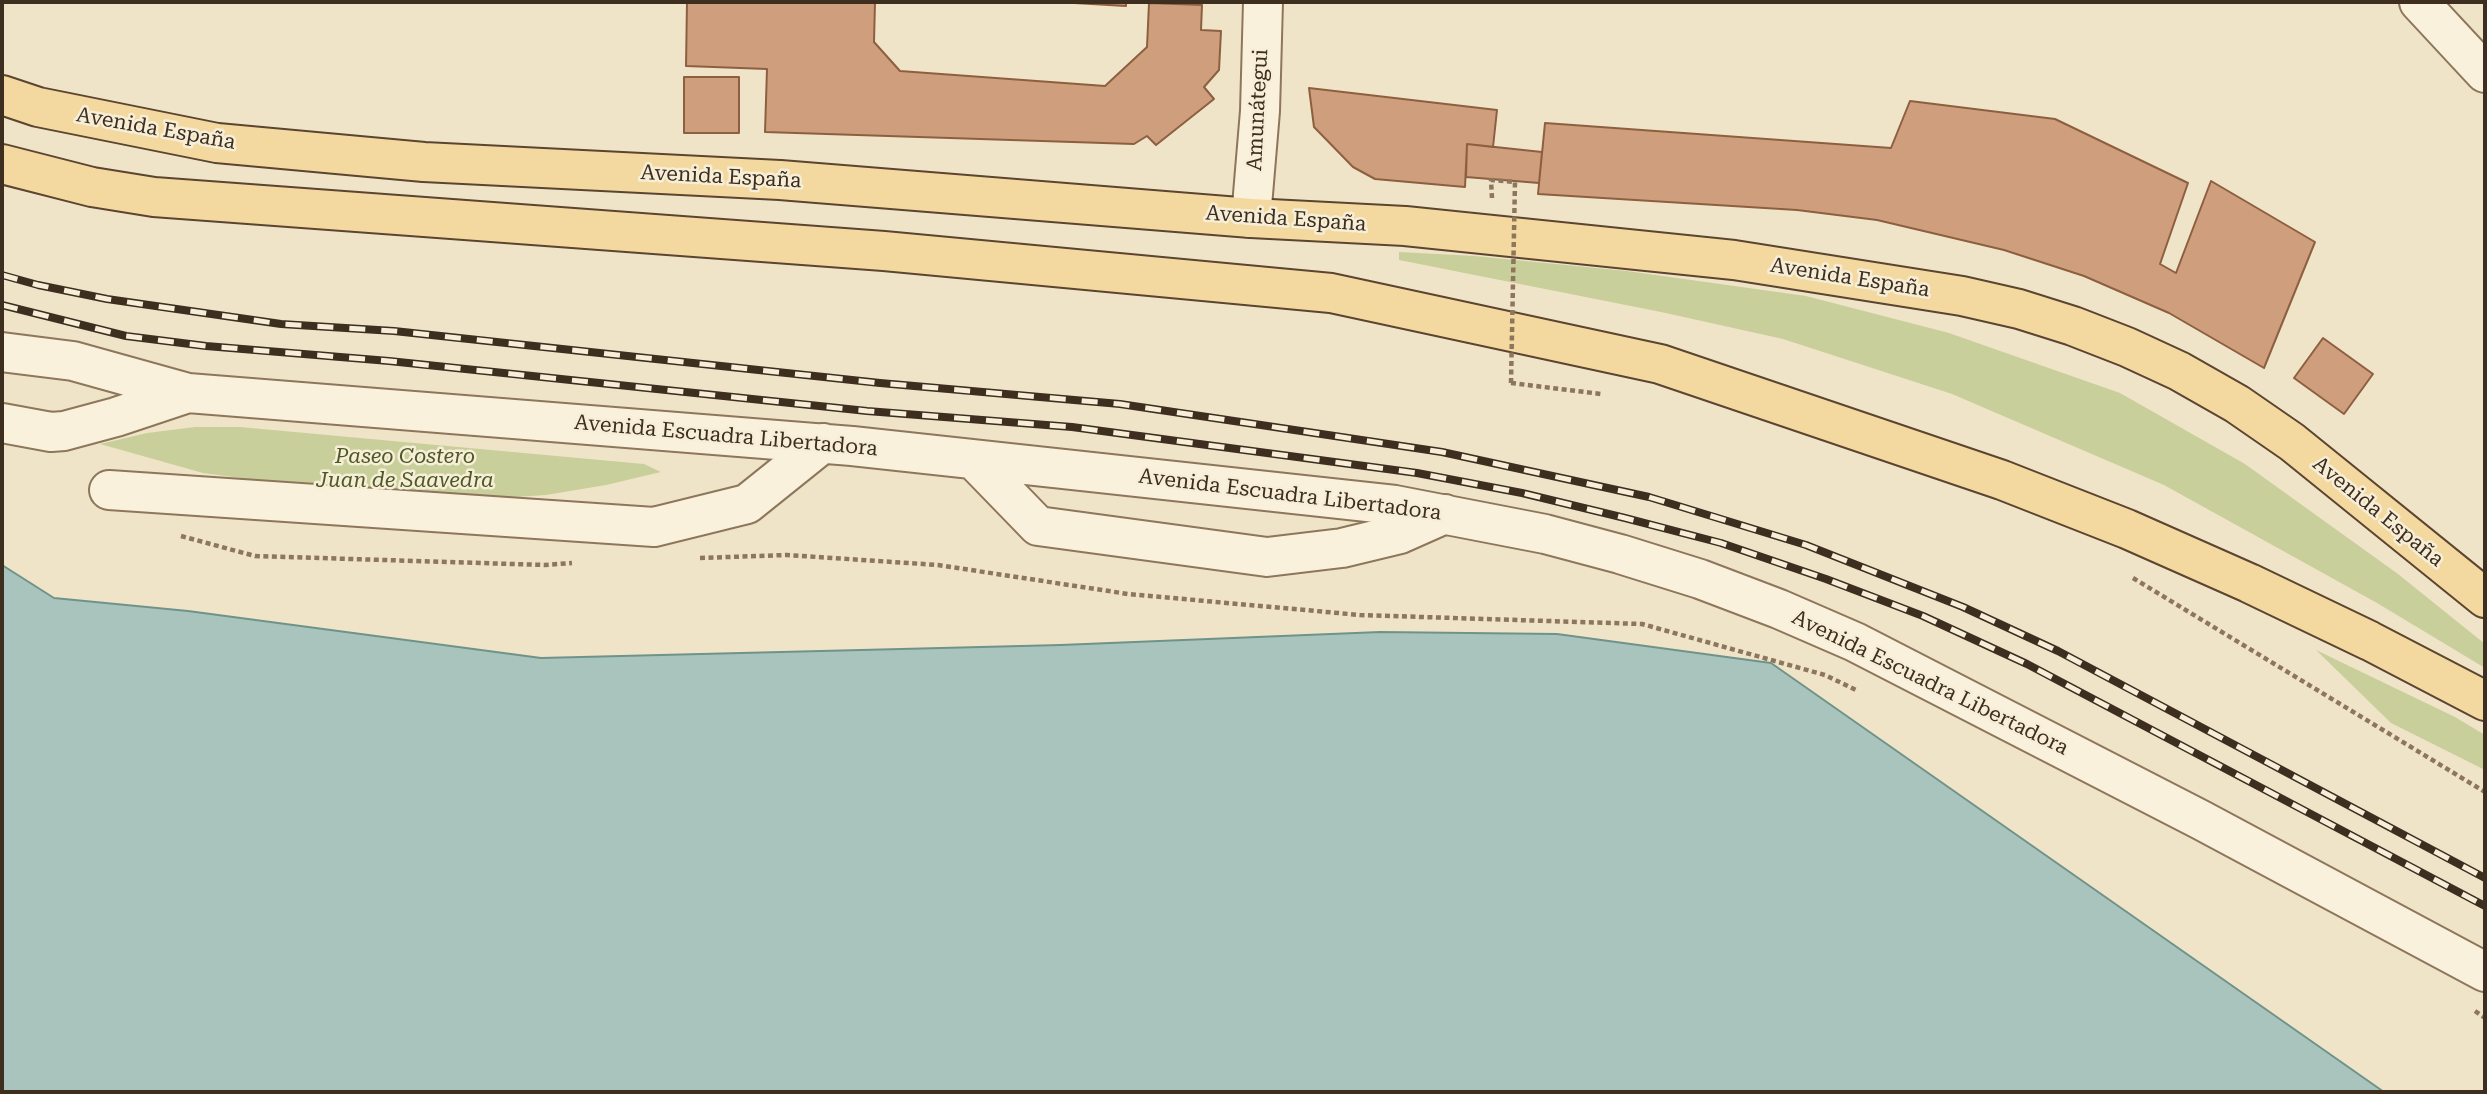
<!DOCTYPE html>
<meta charset="utf-8">
<style>
body{margin:0}
#map{position:relative;width:2487px;height:1094px;overflow:hidden;background:#f0e4c8;font-family:"Roboto Serif",serif}
canvas{display:block}
.frame{position:absolute;inset:0;border:4px solid #3d2e20;pointer-events:none}
</style>
<div id="map">
<canvas width="2487" height="1094"></canvas>
<div class="frame"></div>
</div>
<script>
const ctx = document.querySelector('canvas').getContext('2d');
ctx.lineJoin = 'round';
function fillPath(path, color) {
  ctx.fillStyle = color;
  ctx.fill(path, 'evenodd');
}
function stroke(path, color, width, dash) {
  ctx.strokeStyle = color;
  ctx.lineWidth = width;
  ctx.lineCap = dash ? 'butt' : 'round';
  ctx.setLineDash(dash || []);
  ctx.stroke(path);
}
function write(font, color, halo, rows, align = 'center') {
  ctx.font = font + ' "Roboto Serif",serif';
  ctx.lineWidth = 5;
  ctx.setLineDash([]);
  ctx.textBaseline = 'middle';
  ctx.strokeStyle = halo;
  ctx.fillStyle = color;
  for (const [text, x, y, turn = 0] of rows) {
    ctx.save();
    ctx.translate(x, y);
    ctx.rotate((+turn || 0) * Math.PI / 180);
    ctx.textAlign = isNaN(turn) ? turn : align;
    if (halo) ctx.strokeText(text, 0, 0);
    ctx.fillText(text, 0, 0);
    ctx.restore();
  }
}
fillPath(new Path2D(`
 M1399 252 1475 256 1627 271 1806 296 1949 333 2120 393 2245 464 2398 574 2485 644V668L2377 603 2164 485 1952 394 1783 339 1661 312 1399 260Z
 M195 427H240L644 464 661 472 606 485 546 495 486 499 271 482 203 473 100 444 147 433Z
 M2316 650 2455 717 2485 735V770L2391 723Z`), '#c9cf9b');
const water = new Path2D(`
 M2 565 54 598 188 611 541 658 1061 645 1380 632 1557 634 1771 663 2384 1092H2Z`);
fillPath(water, '#a9c4bc');
stroke(water, '#6f938a', 2);
const building = new Path2D(`
 M687 2H875L874 42 900 71 1105 86 1147 47 1149 3 1202 5 1201 30 1221 31 1219 70 1204 87 1214 99 1156 145 1147 136 1134 144 765 132 767 69 686 66Z
 M1057 2H1147H1126V6Z
 M684 77H739V133H684Z
 M1309 88 1497 110 1493 147 1467 144 1465 187 1375 179 1353 167 1314 127Z
 M1910 101 2055 119 2188 183 2160 264 2176 273 2211 181 2315 242 2264 368 2169 313 2084 276 2004 250 1877 220 1797 210 1538 194 1545 123 1891 148Z
 M1467 144 1542 152 1539 183 1466 177Z
 M2323 338 2373 374 2344 414 2294 378Z`);
fillPath(building, '#cf9f7d');
stroke(building, '#8d5f41', 2);
const minor = new Path2D(`
 M2419 2 2485 73
 M1251 218 1260 111 1263 2
 M2 352 73 361 188 393 852 446 1395 505 1545 534 1620 554 1700 579 1779 609 1855 642 2201 820 2485 972
 M2 423 51 432 64 431 116 417 188 393
 M973 459 1038 526 1267 557 1342 548 1400 534 1445 514
 M109 490 654 527 747 504 823 443`);
const major = new Path2D(`
 M2 95 38 107 217 143 424 162 780 180 1251 218 1405 226 1734 260 1962 296 2019 309 2073 326 2127 347 2179 371 2237 404 2292 442 2485 598
 M2 164 92 187 154 197 884 251 1331 293 1660 364 2002 480 2127 529 2249 583 2370 641 2485 701`);
stroke(minor, '#8d765c', 42);
stroke(major, '#5b4430', 42);
stroke(new Path2D(`
 M1492 198 1491 180 1515 182
 M1511 383 1601 394
 M181 536 255 556 545 565 572 563
 M700 558 787 555 938 565 1128 594 1360 615 1642 624 1825 675 1856 690
 M2133 578 2485 792
 M2475 1011 2485 1018`), '#8d765c', 4.5, [5, 3.5]);
stroke(minor, '#faf1dc', 38);
stroke(major, '#f3d9a0', 38);
const rail = new Path2D(`
 M2 275 38 285 107 299 281 324 394 331 880 383 1120 404 1442 452 1649 497 1806 545 1963 607 2058 651 2485 878
 M2 305 126 336 206 346 389 361 867 411 1072 427 1417 473 1522 493 1625 518 1721 543 1826 579 1923 616 2027 664 2485 906`);
stroke(rail, '#3d2e20', 8);
stroke(rail, '#f7eed8', 5, [16]);
stroke(new Path2D(`
 M1511 383 1515 182`), '#8d765c', 4.5, [5, 3.5]);
write('21px', '#3d2e20', '#f7eed8', [
 ["Amunátegui",1258,110,-87],
 ["Avenida España",156,129,10],
 ["Avenida España",721,177,3],
 ["Avenida España",1286,219,4],
 ["Avenida España",1850,278,9],
 ["Avenida Escuadra Libertadora",726,436,5],
 ["Avenida Escuadra Libertadora",1290,495,7],
 ["Avenida España",2378,512,39],
 ["Avenida Escuadra Libertadora",1930,683,26]
]);
write('italic 21px', '#4d5a26', '#f7eed8', [
 ["Paseo Costero",405,457],
 ["Juan de Saavedra",405,481]
]);
</script>
